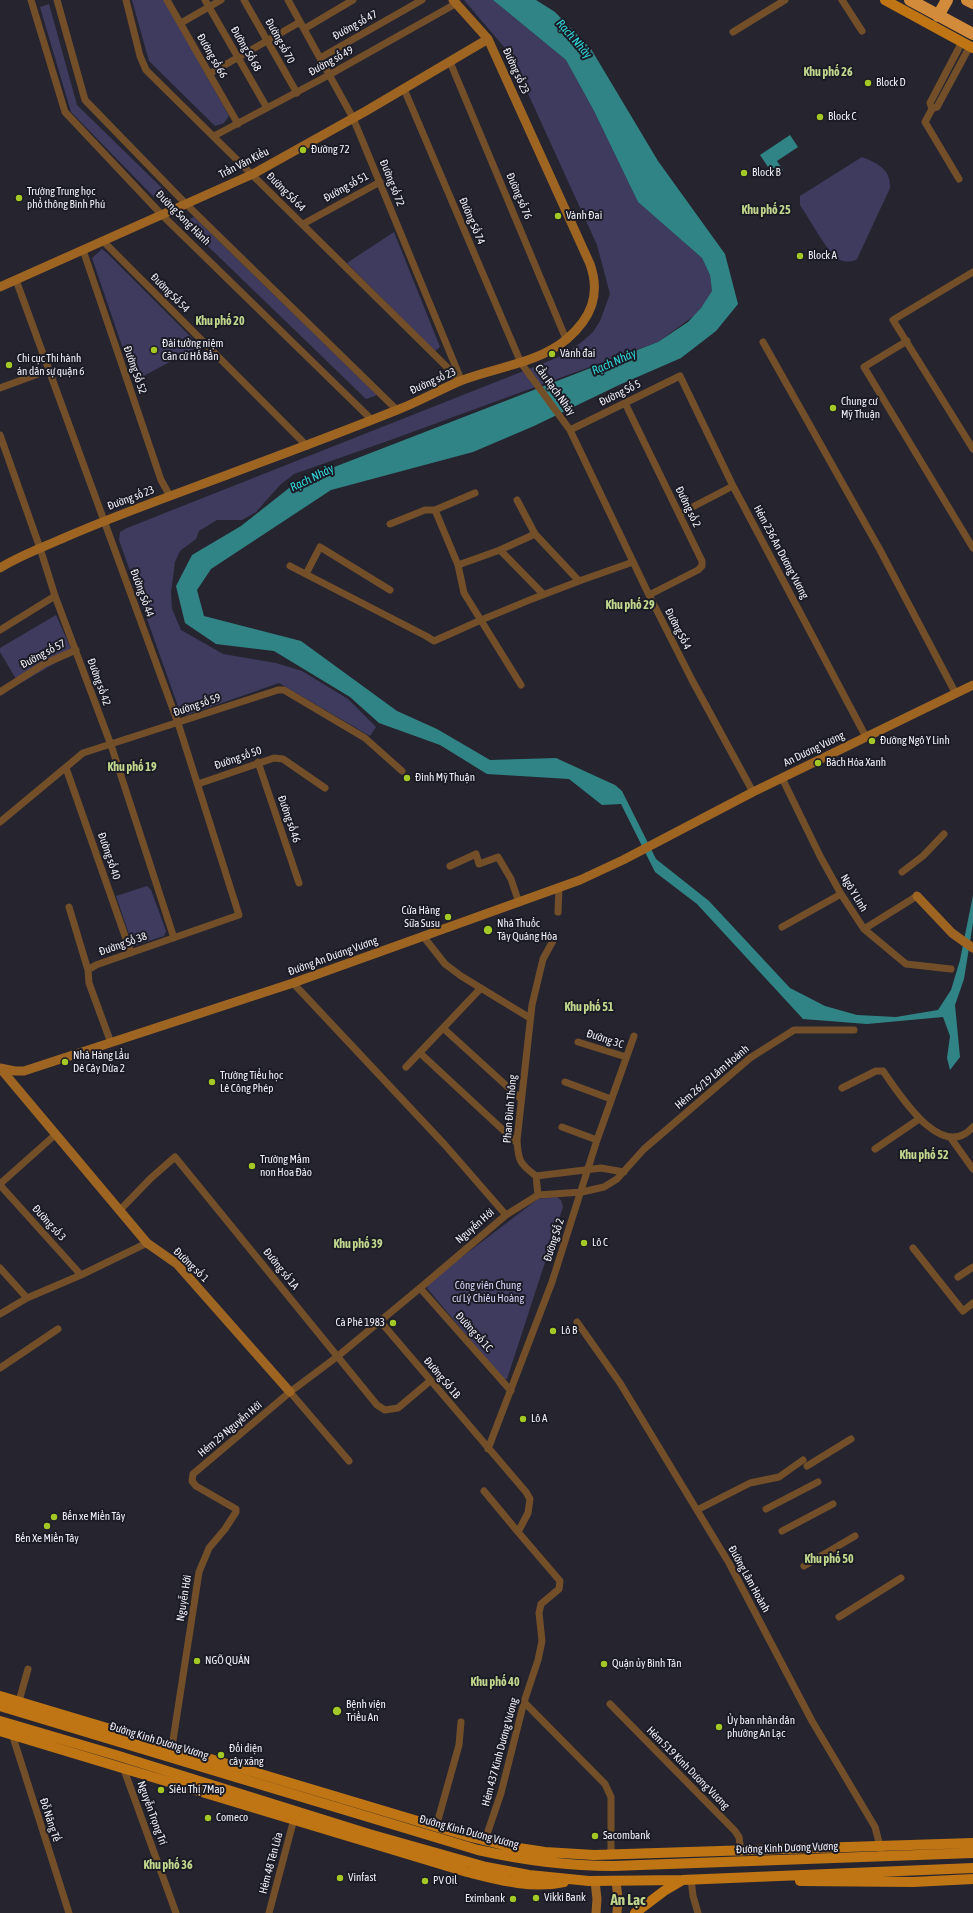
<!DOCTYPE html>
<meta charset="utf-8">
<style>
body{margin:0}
canvas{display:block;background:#25242f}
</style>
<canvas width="973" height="1913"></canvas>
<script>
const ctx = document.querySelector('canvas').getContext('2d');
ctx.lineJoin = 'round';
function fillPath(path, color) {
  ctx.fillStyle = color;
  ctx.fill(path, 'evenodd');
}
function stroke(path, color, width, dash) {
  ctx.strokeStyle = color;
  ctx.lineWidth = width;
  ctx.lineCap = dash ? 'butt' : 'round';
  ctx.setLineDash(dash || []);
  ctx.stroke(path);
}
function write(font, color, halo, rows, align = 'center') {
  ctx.font = font + ' "Asap Condensed",sans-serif';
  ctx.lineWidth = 4;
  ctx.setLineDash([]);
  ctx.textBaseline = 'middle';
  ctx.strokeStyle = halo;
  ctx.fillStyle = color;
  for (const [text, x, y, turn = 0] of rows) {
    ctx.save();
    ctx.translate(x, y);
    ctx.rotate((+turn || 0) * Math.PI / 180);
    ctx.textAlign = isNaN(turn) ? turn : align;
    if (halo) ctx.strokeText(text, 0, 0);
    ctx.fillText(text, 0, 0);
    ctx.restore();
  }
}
fillPath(new Path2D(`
 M132 0H164L229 116 224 123 215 126 149 61Z
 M464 0H493L566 60 594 111 638 202 702 258 710 275 712 291 707 301 695 315 658 342 396 438 294 474 280 485 256 512 242 520H217L199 531 196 539 180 551 175 562 171 592 172 609 181 630 223 654 276 663 302 671 348 699 376 727 370 736 279 683 187 715 179 709 119 540 120 532 127 528 564 355 583 341 593 332 600 321 610 294 597 245 510 54Z
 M49 4 77 105 165 191 154 197 71 112 40 7Z
 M862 157C877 163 891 169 890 188L857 259C851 263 841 262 836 258 828 252 807 215 800 205V196Z
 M194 217 377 395 366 399 183 222Z
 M394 232 440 347 435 351 347 263Z
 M102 249 107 253 200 346 134 381 92 258Z
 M56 615 73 653 19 684 0 652V648Z
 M147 886 151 890 166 931 164 936 136 945 132 943 116 896Z
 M557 1197 561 1200 563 1207 507 1379H503L427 1288 429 1282 538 1199Z`), '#3e3b5f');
fillPath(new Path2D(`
 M493 0H536L555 12 591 49 658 161 725 254 738 304 716 331 681 358 619 385 534 426 473 452 331 490 211 569 197 590 204 616 301 641 397 711 437 729 490 760 556 758 615 785 622 791 656 859 709 901 790 988 825 1006 857 1015 896 1017 938 1010 951 990 960 960 973 895V923L964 979 955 1005 960 1057 950 1070 947 1058 950 1036 943 1017 867 1024 803 1019 697 904 655 872 621 804 602 805 569 779 487 774 440 745 379 723 350 697 274 651 216 644 185 623 176 586 192 555 241 526 298 481 658 342 688 322 701 308 712 291 710 275 702 258 638 202 594 111 566 60Z
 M790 135 798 147 777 161 783 170 774 176 760 155Z`), '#308485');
stroke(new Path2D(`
 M31 0 65 112 162 215 371 419
 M57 0 85 100 186 204 397 410
 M126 0 140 56 146 70 461 381
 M167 0 238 124
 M205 0 267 108
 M244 0 297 93
 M288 0 353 118 460 377
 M842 0 862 31
 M181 23 221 0
 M304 29 353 0
 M733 32 785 0
 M962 42 930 103 932 109 937 107 970 46
 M320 58 422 0
 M450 62 566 339
 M209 74 300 22
 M404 89 521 363 570 430 649 595 692 680 753 792
 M932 109 925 122 959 179
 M214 136 329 75 457 3
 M303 224 380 182
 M103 241 307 446
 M83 250 161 480 170 496
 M973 272 893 320 973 449
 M16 280 178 723 239 915 96 965 88 970
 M907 341 864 367 973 548
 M763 342 880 550 956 694
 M0 388 49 370
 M625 403 702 561V566L698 570 649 595
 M570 430 680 376 733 486 866 737
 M0 435 40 548 55 596 111 745 174 938
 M517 500 535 534 579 581
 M435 510 458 565 464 593 521 685
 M679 514 733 486
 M390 524 425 510H435L475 493
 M500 550 543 594
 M458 565 500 550 535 534
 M290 566 426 636 434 641C499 611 565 585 633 562
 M306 574 320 547 390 590
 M0 630 55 596
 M0 692 44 664 76 650
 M258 762 299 883
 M66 768 131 953
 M782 778 820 856 841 894 864 929 906 964 951 969
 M198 784 274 758 283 759 325 788
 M0 822 83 753 278 690H284L365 738 402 771
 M450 866 476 854 479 864 498 857 511 879 519 903
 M902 872 923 856 944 834
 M69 907 88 970 89 983 111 1043
 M558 912 559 888
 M782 927 841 894
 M864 929 917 896
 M423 936 445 964 461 976 530 1018
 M293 983 445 1145 506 1215
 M443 1028 521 1099
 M578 1042 626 1057
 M420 1053 517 1143
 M406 1067 481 988
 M565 1082 611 1099
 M842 1088 876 1071H883C899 1093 941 1163 973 1127
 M562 1127 597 1140
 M950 1137 973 1169
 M875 1149 919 1119
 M536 1176 601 1168 624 1172
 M0 1184 56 1134
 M0 1185 81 1275
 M538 1195 536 1176C520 1164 518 1161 517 1140L532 1005 543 959 554 939
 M120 1210 151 1178 175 1157 377 1405 385 1410 398 1408 430 1381
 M913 1248 963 1311 973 1303
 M0 1268 27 1298
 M958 1277 973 1267
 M420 1288 511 1391
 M0 1314 27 1298 81 1275 147 1243
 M380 1321 526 1492 530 1499 528 1513 518 1532 560 1581 559 1589 541 1604 539 1613 542 1641 538 1660 524 1702 501 1793 485 1840
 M577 1322 620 1383 729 1563 812 1721 875 1827 881 1850
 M0 1368 58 1329
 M290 1392 349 1461
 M488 1449 552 1282 597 1140 634 1036
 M807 1466 851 1439
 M484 1491 518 1532
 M766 1509 818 1482
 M697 1510 750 1483 779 1477 803 1460
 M782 1531 833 1504
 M804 1566 855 1536
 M839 1617 901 1578
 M19 1701 28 1669
 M524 1702 605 1784 611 1797V1856
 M610 1704 735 1831 739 1837 741 1852
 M12 1734 69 1913
 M172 1747 199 1572 209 1548 225 1529 236 1512V1509L196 1486 192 1481 193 1474 290 1392 338 1356 420 1288 506 1215 538 1195 582 1192 604 1187 617 1179 644 1149 750 1058 794 1030H854
 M123 1767 176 1913
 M436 1827 459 1745 461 1722
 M691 1879 693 1896 698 1913
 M269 1913 294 1819`), '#734f29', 7);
stroke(new Path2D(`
 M0 287 253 174 366 111 488 39
 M0 568C21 555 44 547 66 537 119 514 173 495 227 475 283 454 340 433 397 410 418 402 439 390 460 381 495 367 537 364 567 339 591 318 601 295 590 264L488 39 453 0
 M917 896 952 933 973 948
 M0 1068 15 1071H24L293 983 580 880 623 860 753 792 973 685
 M0 1068 147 1243 177 1264 290 1392
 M595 1881 597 1899 596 1913
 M616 1881 618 1898 617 1913`), '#9e6522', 9);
stroke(new Path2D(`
 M885 0 973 48
 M0 1696 471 1837 512 1847 545 1852 594 1855 973 1843
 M0 1706 478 1850C523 1860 567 1866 613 1866L973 1853
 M0 1721 119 1756 369 1834 486 1867 529 1875 589 1881 682 1880 973 1868
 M0 1731 467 1872C499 1880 531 1889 564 1882
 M800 1881 913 1882 973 1879
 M635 1913 664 1891 681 1881`), '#bf7513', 10);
stroke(new Path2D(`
 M910 0 973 34
 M967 0 973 3
 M938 16 947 0`), '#d28b3b', 12);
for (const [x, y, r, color] of [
 [868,83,4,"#a4c825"],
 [820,117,4,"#a4c825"],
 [303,150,4,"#a4c825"],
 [744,173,4,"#a4c825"],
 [19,198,4,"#a4c825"],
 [558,216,4,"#a4c825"],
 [800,256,4,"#a4c825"],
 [154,350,4,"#a4c825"],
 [552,354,4,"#a4c825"],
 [9,365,4,"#a4c825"],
 [833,408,4,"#a4c825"],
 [872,741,4,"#a4c825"],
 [818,763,4,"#a4c825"],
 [407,778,4,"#a4c825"],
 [448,917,4,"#a4c825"],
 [488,930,5,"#a4c825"],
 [65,1062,4,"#a4c825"],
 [212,1082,4,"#a4c825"],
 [252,1166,4,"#a4c825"],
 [584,1243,4,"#a4c825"],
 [393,1323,4,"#a4c825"],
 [553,1331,4,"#a4c825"],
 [523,1419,4,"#a4c825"],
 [54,1517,4,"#a4c825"],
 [47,1526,4,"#a4c825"],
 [197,1661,4,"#a4c825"],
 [604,1664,4,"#a4c825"],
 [337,1711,5,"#a4c825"],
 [719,1727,4,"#a4c825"],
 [221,1755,4,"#a4c825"],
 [161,1790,4,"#a4c825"],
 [208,1818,4,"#a4c825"],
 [595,1836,4,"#a4c825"],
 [340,1878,4,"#a4c825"],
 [425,1881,4,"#a4c825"],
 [536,1898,4,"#a4c825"],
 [513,1899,4,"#a4c825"]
]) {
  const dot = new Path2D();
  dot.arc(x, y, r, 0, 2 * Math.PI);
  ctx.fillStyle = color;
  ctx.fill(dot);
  stroke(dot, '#1b1b25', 1.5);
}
write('11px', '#f1f0f8', '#1b1b25', [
 ["Đường số 47",355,25,-29],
 ["Đường số 70",280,41,61],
 ["Đường Số 68",246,49,60],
 ["Đường số 66",212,56,60],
 ["Đường số 49",331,61,-29],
 ["Đường số 23",516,71,66],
 ["Trần Văn Kiểu",244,163,-27],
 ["Đường số 72",392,183,68],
 ["Đường số 51",346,187,-29],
 ["Đường Số 64",286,192,45],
 ["Đường số 76",519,196,67],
 ["Đường Song Hành",183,218,45],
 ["Đường Số 74",472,221,67],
 ["Đường Số 54",170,293,45],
 ["Đường Số 52",135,370,71],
 ["Đường số 23",433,381,-24],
 ["Cầu Rạch Nhảy",555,390,54],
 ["Đường Số 5",620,393,-26],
 ["Đường số 23",131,498,-21],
 ["Đường số 2",688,507,64],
 ["Hẻm 236 An Dương Vương",781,552,62],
 ["Đường Số 44",142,593,70],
 ["Đường Số 4",678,629,63],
 ["Đường số 57",43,654,-28],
 ["Đường số 42",99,682,70],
 ["Đường số 59",197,705,-19],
 ["An Dương Vương",814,749,-26],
 ["Đường số 50",238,758,-19],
 ["Đường số 46",289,819,71],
 ["Đường số 40",109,856,71],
 ["Ngô Y Linh",854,893,59],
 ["Đường Số 38",123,944,-19],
 ["Đường An Dương Vương",333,956,-20],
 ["Đường 3C",605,1039,18],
 ["Hẻm 26/19 Lâm Hoành",712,1077,-40],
 ["Phan Đình Thông",510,1109,-85],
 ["Đường số 3",49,1223,48],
 ["Nguyễn Hới",475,1226,-41],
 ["Đường Số 2",554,1240,-72],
 ["Đường số 1",191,1265,44],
 ["Đường số 1A",281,1269,51],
 ["Đường số 1C",474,1332,48],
 ["Đường Số 1B",442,1378,50],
 ["Hẻm 29 Nguyễn Hới",230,1429,-40],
 ["Đường Lâm Hoành",749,1579,61],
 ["Nguyễn Hới",184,1598,-81],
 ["Đường Kinh Dương Vương",159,1741,17],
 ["Hẻm 437 Kinh Dương Vương",500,1752,-75],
 ["Hẻm 519 Kinh Dương Vương",688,1768,45],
 ["Nguyễn Trọng Trí",152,1813,70],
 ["Đỗ Năng Tế",50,1820,72],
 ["Đường Kinh Dương Vương",469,1832,15],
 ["Đường Kinh Dương Vương",787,1848,-2],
 ["Hẻm 48 Tên Lửa",271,1863,-75]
]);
write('11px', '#f1f0f8', '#1b1b25', [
 ["Block D",876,83],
 ["Block C",828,117],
 ["Đường 72",311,150],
 ["Block B",752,173],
 ["Trường Trung học",27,192],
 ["phổ thông Bình Phú",27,205],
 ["Vành Đai",566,216],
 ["Block A",808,256],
 ["Đài tưởng niệm",162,344],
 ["Căn cứ Hố Bần",162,357],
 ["Vành đai",560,354],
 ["Chi cục Thi hành",17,359],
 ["án dân sự quận 6",17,372],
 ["Chung cư",841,402],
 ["Mỹ Thuận",841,415],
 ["Đường Ngô Y Linh",880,741],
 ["Bách Hóa Xanh",826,763],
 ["Đình Mỹ Thuận",415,778],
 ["Cửa Hàng",440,911,"right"],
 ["Sữa Susu",440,924,"right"],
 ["Nhà Thuốc",497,924],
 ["Tây Quàng Hòa",497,937],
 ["Nhà Hàng Lẩu",73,1056],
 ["Dê Cây Dừa 2",73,1069],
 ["Trường Tiểu học",220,1076],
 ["Lê Công Phép",220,1089],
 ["Trường Mầm",260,1160],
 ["non Hoa Đào",260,1173],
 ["Lô C",592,1243],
 ["Cà Phê 1983",385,1323,"right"],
 ["Lô B",561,1331],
 ["Lô A",531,1419],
 ["Bến xe Miền Tây",62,1517],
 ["Bến Xe Miền Tây",47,1539,"center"],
 ["NGÕ QUÁN",205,1661],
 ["Quận ủy Bình Tân",612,1664],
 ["Bệnh viện",346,1705],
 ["Triều An",346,1718],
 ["Ủy ban nhân dân",727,1721],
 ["phường An Lạc",727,1734],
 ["Đối diện",229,1749],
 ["cây xăng",229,1762],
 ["Siêu Thị 7Map",169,1790],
 ["Comeco",216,1818],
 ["Sacombank",603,1836],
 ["Vinfast",348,1878],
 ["PV Oil",433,1881],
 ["Vikki Bank",544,1898],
 ["Eximbank",505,1899,"right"]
], 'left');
write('11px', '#d6d5fa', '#1b1b25', [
 ["Công viên Chung",488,1286],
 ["cư Lý Chiêu Hoàng",488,1299]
]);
write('italic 12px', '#2ed8da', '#1b1b25', [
 ["Rạch Nhảy",574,39,49],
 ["Rạch Nhảy",614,362,-24],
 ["Rạch Nhảy",312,478,-26]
]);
write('bold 12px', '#c1d78d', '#1b1b25', [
 ["Khu phố 26",828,72],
 ["Khu phố 25",766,210],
 ["Khu phố 20",220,321],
 ["Khu phố 29",630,605],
 ["Khu phố 19",132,767],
 ["Khu phố 51",589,1007],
 ["Khu phố 52",924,1155],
 ["Khu phố 39",358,1244],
 ["Khu phố 50",829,1559],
 ["Khu phố 40",495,1682],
 ["Khu phố 36",168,1865]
]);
write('bold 15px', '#c1d78d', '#1b1b25', [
 ["An Lạc",628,1900]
]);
</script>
